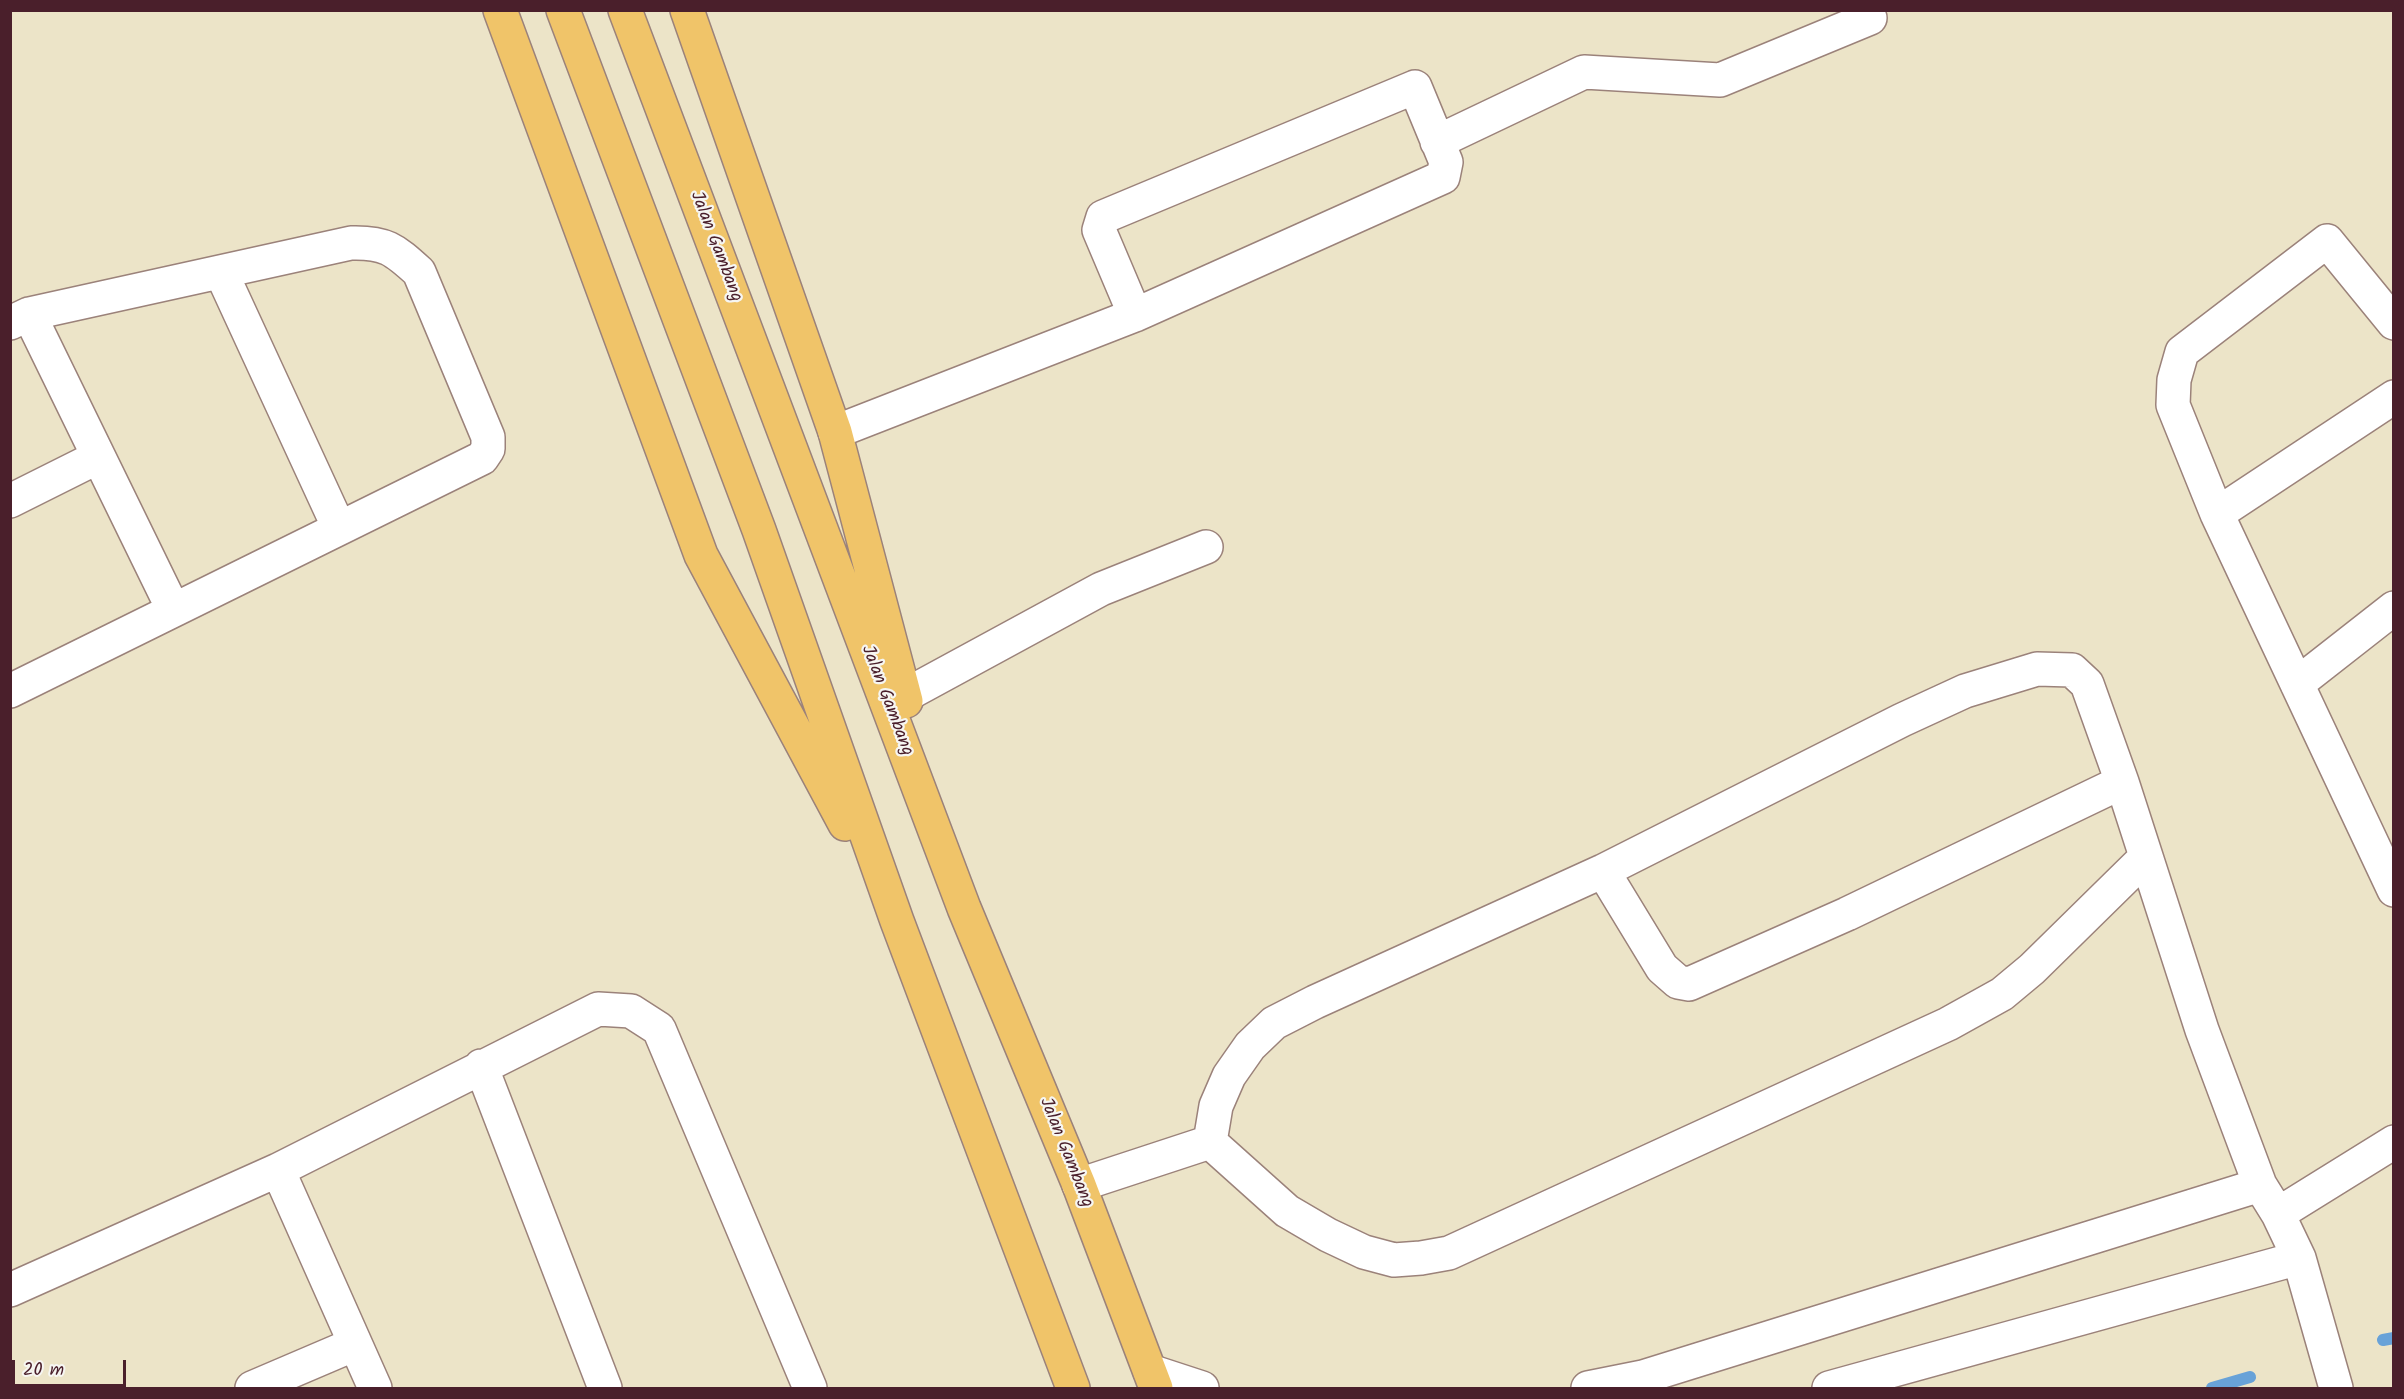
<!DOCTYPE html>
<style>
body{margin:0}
#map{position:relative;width:2404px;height:1399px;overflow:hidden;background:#ece4c8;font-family:Kalam,sans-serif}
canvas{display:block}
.frame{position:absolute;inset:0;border:12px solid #4a1f2b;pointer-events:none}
.scale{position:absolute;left:12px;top:1360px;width:114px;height:27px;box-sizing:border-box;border:3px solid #4a1f2b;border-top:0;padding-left:8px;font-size:18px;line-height:21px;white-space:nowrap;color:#4a1f2b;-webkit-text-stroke:4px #f6f6f2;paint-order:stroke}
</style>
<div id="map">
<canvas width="2404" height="1399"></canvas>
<div class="frame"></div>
<div class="scale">20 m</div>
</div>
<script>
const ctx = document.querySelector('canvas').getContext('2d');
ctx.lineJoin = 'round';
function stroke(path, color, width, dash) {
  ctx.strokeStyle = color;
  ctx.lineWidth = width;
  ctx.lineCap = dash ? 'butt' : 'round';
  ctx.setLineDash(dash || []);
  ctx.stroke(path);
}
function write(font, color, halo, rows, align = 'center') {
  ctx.font = font + ' Kalam,sans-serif';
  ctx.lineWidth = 4.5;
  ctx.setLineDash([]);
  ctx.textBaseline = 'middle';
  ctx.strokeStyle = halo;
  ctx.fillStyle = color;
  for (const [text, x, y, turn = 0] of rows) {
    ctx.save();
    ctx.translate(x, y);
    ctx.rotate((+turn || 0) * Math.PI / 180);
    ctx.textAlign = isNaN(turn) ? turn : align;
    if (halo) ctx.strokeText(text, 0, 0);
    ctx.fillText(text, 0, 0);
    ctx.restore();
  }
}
stroke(new Path2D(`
 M2383 1340 2394 1338
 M2212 1388 2250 1377`), '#68a2d8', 12);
const minor = new Path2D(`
 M1437 142 1584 72 1720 80 1870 18
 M221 272 339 528
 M29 314 173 609
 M10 323 29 314 351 243C385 242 394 249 419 272L488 437V449L482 458 10 691
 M2394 323 2327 241 2182 352 2174 380 2173 405 2217 514 2394 890
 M835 432 1135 315 1443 177 1446 162 1415 87 1103 217 1099 230 1135 315
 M10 501 98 457
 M2217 514 2394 397
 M2297 684 2394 608
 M904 696 1101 589 1206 547
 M2146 857 2032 969 2002 994 1948 1024 1449 1253 1421 1258 1394 1260 1364 1252 1328 1235 1287 1211 1210 1142 1216 1106 1229 1076 1250 1046 1274 1023 1315 1002 1603 871 1902 720 1965 691 2037 669 2072 670 2087 684 2122 782 2202 1030 2260 1185 2278 1214 2299 1258 2336 1388
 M1603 871 1662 968 1678 982 1689 984 1847 914 2122 782
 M481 1066 605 1388
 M278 1170 598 1009 631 1011 659 1029 810 1388
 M1079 1185 1210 1142
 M2278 1214 2394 1142
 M10 1290 278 1170 375 1388
 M1150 1371 1202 1388
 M252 1388 355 1344
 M1588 1388 1643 1377 2260 1185
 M1829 1388 2299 1258`);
const highway = new Path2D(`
 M500 10 701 555 845 824
 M563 10 759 530 897 921 1073 1388
 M625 10 964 908 1079 1185 1156 1388
 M687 10 835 432 906 701`);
stroke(minor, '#9b827a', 36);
stroke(highway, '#9b827a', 36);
stroke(minor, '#fff', 33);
stroke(highway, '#f0c469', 33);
write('18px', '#4a1f2b', '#f6f6f2', [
 ["Jalan Gambang",715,247,69],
 ["Jalan Gambang",886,701,69],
 ["Jalan Gambang",1065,1153,68]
]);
</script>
